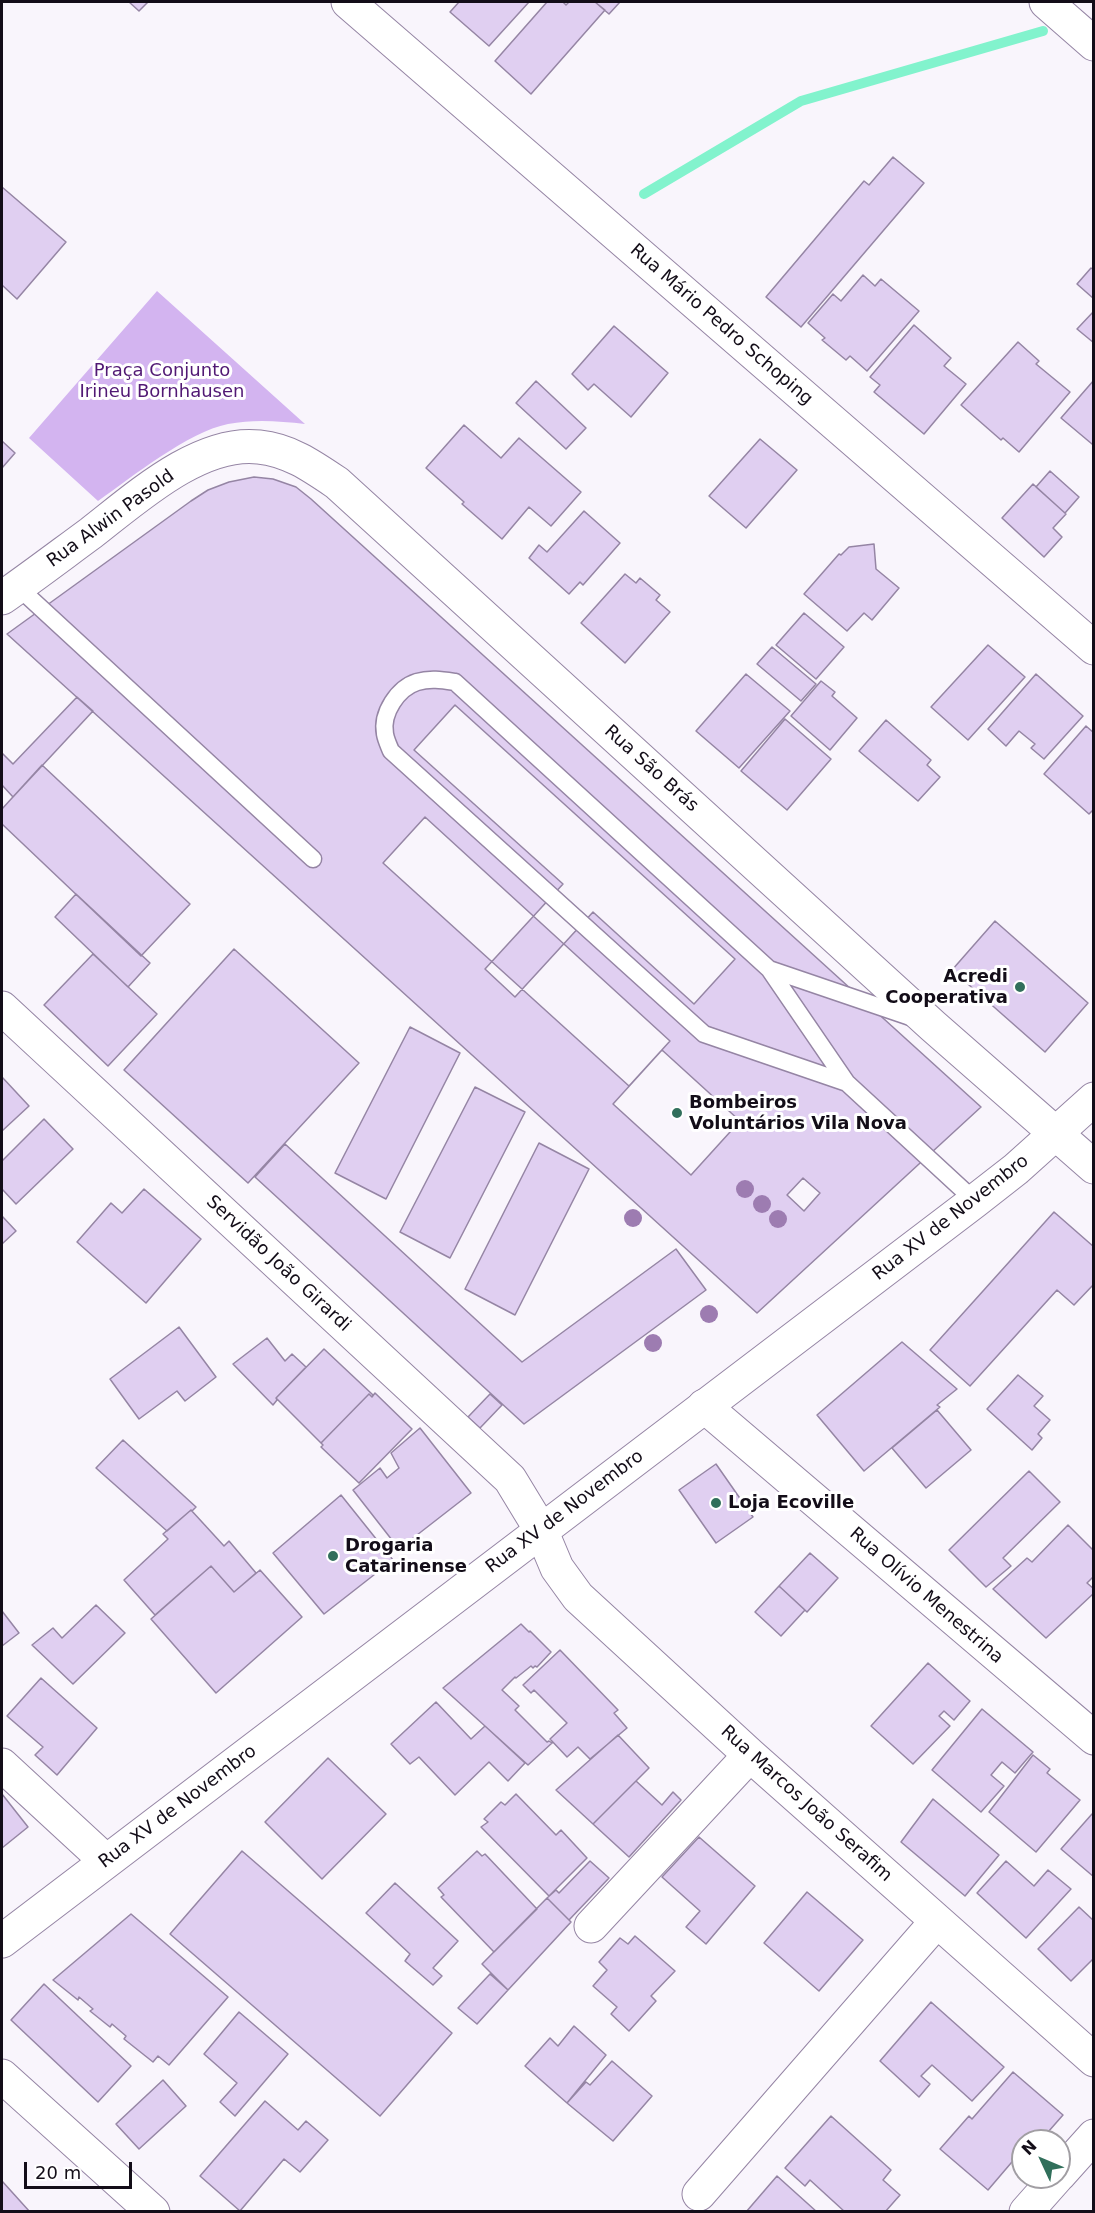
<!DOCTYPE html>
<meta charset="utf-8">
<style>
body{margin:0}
#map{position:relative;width:1095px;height:2213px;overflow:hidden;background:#f9f5fc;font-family:"DejaVu Sans",sans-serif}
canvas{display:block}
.frame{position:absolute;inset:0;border:3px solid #130d18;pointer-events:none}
.north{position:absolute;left:1011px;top:2129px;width:60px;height:60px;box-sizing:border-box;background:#fff;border:2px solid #a19ea3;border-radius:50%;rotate:314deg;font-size:16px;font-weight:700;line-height:24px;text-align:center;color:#130d18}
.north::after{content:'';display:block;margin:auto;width:21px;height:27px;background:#316f5b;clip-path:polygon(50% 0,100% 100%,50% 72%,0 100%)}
.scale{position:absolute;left:24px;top:2162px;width:108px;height:27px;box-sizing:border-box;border:3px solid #130d18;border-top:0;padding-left:8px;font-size:18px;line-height:21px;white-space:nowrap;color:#130d18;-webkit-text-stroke:4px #fff;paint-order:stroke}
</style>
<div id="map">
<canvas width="1095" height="2213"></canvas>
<div class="frame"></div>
<div class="north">N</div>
<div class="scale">20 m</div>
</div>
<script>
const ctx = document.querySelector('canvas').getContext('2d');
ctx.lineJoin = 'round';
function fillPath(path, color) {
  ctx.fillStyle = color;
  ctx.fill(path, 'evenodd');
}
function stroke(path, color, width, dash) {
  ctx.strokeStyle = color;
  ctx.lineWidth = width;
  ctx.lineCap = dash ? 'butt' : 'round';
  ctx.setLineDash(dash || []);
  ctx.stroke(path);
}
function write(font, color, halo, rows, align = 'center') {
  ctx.font = font + ' "DejaVu Sans",sans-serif';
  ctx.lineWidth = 6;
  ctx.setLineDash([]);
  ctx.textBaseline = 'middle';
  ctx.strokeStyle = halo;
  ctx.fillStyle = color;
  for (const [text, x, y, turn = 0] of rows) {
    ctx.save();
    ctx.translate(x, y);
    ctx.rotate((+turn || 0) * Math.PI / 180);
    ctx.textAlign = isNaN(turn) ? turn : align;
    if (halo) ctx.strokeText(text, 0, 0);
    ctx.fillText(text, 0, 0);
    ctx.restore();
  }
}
fillPath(new Path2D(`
 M157 291 305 424C279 421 254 419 228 424 188 432 132 477 98 501L29 438Z`), '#d3b4f0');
stroke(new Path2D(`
 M644 194 801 101 1043 31`), '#82f3cd', 10);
const building = new Path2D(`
 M129 2H148L139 11Z
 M459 2H529L489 46 450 12Z
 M547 2H563L566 5 569 2H595L605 10 531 94 495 61Z
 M595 2H620L609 14Z
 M893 157 924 183 801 327 766 297 864 181 869 185Z
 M2 187 66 242 17 299 2 285Z
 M1091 268 1094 270V299L1077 284Z
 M863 275 875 286 881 279 919 311 867 371 850 356 846 360 822 340 825 338 808 323 833 294 841 301Z
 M1094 311V343L1077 329Z
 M914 325 951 358 944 366 966 384 924 434 874 392 880 385 870 377Z
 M614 326 668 373 631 417 594 384 588 390 572 374Z
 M1018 342 1039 361 1036 364 1070 392 1019 452 1003 438 1001 440 961 405Z
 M1094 380V442L1092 444 1061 418Z
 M536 381 586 428 566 449 516 403Z
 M464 425 501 458 519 438 581 492 551 526 529 507 502 539 462 504 464 502 426 468Z
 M760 439 797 470 746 528 709 496Z
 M2 441 15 453 2 468Z
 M1050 471 1079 497 1065 513 1036 487Z
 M254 477 273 479 296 487 311 499 981 1107 757 1313 7 634 191 501 208 490 229 482Z
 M1033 484 1066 514 1053 528 1062 537 1044 557 1002 518Z
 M584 511 620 543 583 585 580 582 569 594 529 558 539 545 547 552Z
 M874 544 876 569 899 588 872 620 864 613 847 631 804 594 839 554 841 555 849 547Z
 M625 574 636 583 640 578 660 595 656 600 670 612 625 663 581 623Z
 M804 613 844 647 816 679 776 645Z
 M988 645 1025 677 968 740 931 707Z
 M772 647 816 684 801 701 757 664Z
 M746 674 790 711 739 768 696 731Z
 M1036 674 1083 716 1044 759 1031 748 1035 744 1019 731 1006 746 988 729Z
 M821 681 835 692 832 696 857 718 830 750 791 716Z
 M77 697 93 711 13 797 2 785V753L13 764Z
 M455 705 735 959 694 1004 593 912 515 997 485 969 563 884 414 750Z
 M785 719 831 759 787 810 741 771Z
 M886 720 931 760 927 765 940 777 918 801 859 751Z
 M1086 726 1094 733V809L1089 814 1044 774Z
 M42 765 190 904 141 956 2 824V809Z
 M425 817 670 1041 629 1086 383 863Z
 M76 894 150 963 128 987 55 917Z
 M995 921 1088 1003 1045 1052 952 970Z
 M234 949 359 1063 248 1183 124 1070Z
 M93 954 157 1014 108 1066 44 1005Z
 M410 1027 460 1053 386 1199 335 1173Z
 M662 1050 740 1121 691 1175 613 1104Z
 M2 1077 29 1106 2 1131Z
 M475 1087 525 1112 450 1258 400 1232Z
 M44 1119 73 1149 16 1204 2 1189V1161Z
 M539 1143 589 1169 515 1315 465 1289Z
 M285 1144 522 1362 676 1249 706 1290 524 1424 255 1177Z
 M803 1178 820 1193 804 1211 787 1195Z
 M144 1189 201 1239 146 1303 77 1242 111 1203 122 1213Z
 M1054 1212 1094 1247V1284L1074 1305 1057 1290 970 1386 930 1350Z
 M2 1216 16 1231 2 1244Z
 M179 1327 216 1377 185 1401 177 1391 139 1419 110 1379Z
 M267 1338 285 1361 292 1354 306 1367 276 1398 277 1400 273 1405 233 1364Z
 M902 1342 957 1389 937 1405 940 1407 864 1471 817 1415Z
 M324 1349 373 1395 372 1397 369 1394 321 1443 276 1398Z
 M1018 1375 1043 1396 1034 1406 1050 1420 1038 1434 1042 1438 1032 1450 987 1409Z
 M375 1393 412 1429 359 1483 321 1447 323 1445 321 1443 369 1394 372 1397Z
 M490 1394 502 1405 480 1428 468 1417Z
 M937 1410 971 1450 926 1488 892 1448Z
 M420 1428 471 1493 399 1549 353 1490 380 1468 387 1478 399 1468 391 1453Z
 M123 1440 196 1507 192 1511 191 1510 167 1531 96 1468Z
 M716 1464 753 1517 716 1543 679 1490Z
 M1029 1471 1060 1502 1003 1558 1011 1566 986 1587 949 1550Z
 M341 1495 393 1560 324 1614 273 1553Z
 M191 1510 224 1546 229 1541 256 1573 234 1592 211 1566 155 1615 124 1580 168 1539 163 1534Z
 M1068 1525 1094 1551V1576L1087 1583 1094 1589V1593L1046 1638 993 1589 1027 1558 1032 1562Z
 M810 1553 838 1578 807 1612 779 1586Z
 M211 1566 234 1592 260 1570 302 1617 216 1693 151 1619Z
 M779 1586 805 1610 781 1636 755 1612Z
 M96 1605 125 1633 73 1684 32 1645 53 1628 62 1638Z
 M2 1611 19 1633 2 1646Z
 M521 1624 529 1632 530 1631 551 1652 537 1667 535 1666 533 1668 531 1666 516 1678 515 1677 502 1690 519 1706 515 1710 547 1742 549 1741 552 1743 528 1765 443 1688Z
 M560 1650 618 1710 614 1713 627 1728 590 1759 578 1747 567 1757 550 1739 567 1723 534 1690 531 1693 523 1685Z
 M928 1663 970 1701 954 1720 944 1711 939 1716 950 1726 913 1764 871 1726Z
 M41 1678 97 1728 57 1775 35 1755 43 1747 7 1716Z
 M436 1702 471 1739 485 1726 525 1763 508 1781 489 1762 455 1795 419 1757 410 1764 391 1744Z
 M982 1709 1033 1752 1015 1773 1002 1762 991 1775 1004 1786 981 1812 932 1770Z
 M618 1735 649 1768 593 1824 556 1790Z
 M1033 1755 1050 1769 1047 1773 1080 1800 1036 1852 989 1812Z
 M328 1758 386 1814 322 1879 265 1822Z
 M636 1781 662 1805 673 1792 681 1800 629 1857 593 1824Z
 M2 1794 28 1827 2 1848Z
 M516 1794 556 1835 561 1830 587 1858 549 1896 481 1827 488 1822 484 1819 501 1802 505 1805Z
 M933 1799 999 1855 965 1896 901 1842Z
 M1092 1814 1094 1815V1877L1061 1849Z
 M699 1837 755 1886 706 1944 686 1927 700 1911 662 1877Z
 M242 1851 452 2033 380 2116 170 1934Z
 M477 1851 482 1856 485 1854 537 1909 494 1952 441 1897 444 1895 438 1888Z
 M590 1861 609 1878 569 1920 547 1898 556 1890 559 1893Z
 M1006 1861 1034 1886 1048 1870 1071 1889 1026 1938 977 1893Z
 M395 1883 458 1941 433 1968 442 1976 433 1985 405 1961 410 1954 366 1913Z
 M807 1892 863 1940 819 1991 764 1943Z
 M547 1898 571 1922 508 1990 482 1964Z
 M1079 1907 1094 1921V1958L1071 1981 1038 1949Z
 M131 1914 228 1997 169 2065 158 2056 153 2062 124 2039 126 2036 112 2024 110 2027 90 2011 93 2009 79 1997 78 2000 53 1980Z
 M635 1936 675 1971 651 1996 656 2001 629 2031 611 2014 617 2007 593 1986 607 1970 599 1962 620 1938 628 1944Z
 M490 1974 508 1990 477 2024 458 2008Z
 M44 1984 131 2066 98 2102 11 2020Z
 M931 2002 1004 2067 972 2101 932 2065 921 2076 930 2084 919 2097 880 2061Z
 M239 2012 288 2054 235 2116 220 2102 237 2083 204 2054Z
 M574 2026 606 2055 567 2103 525 2066 550 2038 558 2046Z
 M612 2061 652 2096 613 2141 567 2103 586 2082 590 2085Z
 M1013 2072 1063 2115 1041 2140 1035 2134 1029 2141H1023V2149L988 2190 940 2149 969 2116 972 2119Z
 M163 2080 186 2106 139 2149 116 2124Z
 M265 2101 298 2130 306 2121 328 2140 300 2172 284 2159 240 2211 200 2176Z
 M831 2116 891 2170 883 2180 900 2195 885 2212H845L810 2180 805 2186 785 2168Z
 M777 2176 817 2212H746Z
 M2 2181 30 2212H2Z`);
fillPath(building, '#e0cff1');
stroke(building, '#9585a4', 1.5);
const service = new Path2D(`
 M18 587 313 859
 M769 969 913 1018
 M847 1083 704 1034 391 751C389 746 386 740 385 734 381 713 398 688 417 682 430 678 442 680 455 682L769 969 847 1083 975 1201`);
const minor = new Path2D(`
 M348 2 1094 648
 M1046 2 1094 44
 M2 1008 510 1479 541 1530 557 1568 578 1597 750 1755 1094 2060
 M704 1406 1094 1738
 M2 1765 106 1861
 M591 1926 750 1755
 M2 2076 153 2212
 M1059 2175 1094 2136
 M699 2194 937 1921
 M1026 2212 1057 2177`);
const tertiary = new Path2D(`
 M2 598C32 577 61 555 91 533 135 499 199 440 259 447 289 450 312 466 337 483L933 1026 1094 1167`);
const primary = new Path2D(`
 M2 1941 975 1201 1016 1169 1094 1099`);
stroke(service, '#9585a4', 19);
stroke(minor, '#9585a4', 35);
stroke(tertiary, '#9585a4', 35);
stroke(primary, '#9585a4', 35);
stroke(service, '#fff', 16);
stroke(minor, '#fff', 33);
stroke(tertiary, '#fff', 33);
stroke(primary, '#fff', 33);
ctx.fillStyle = '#9d7cb1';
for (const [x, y] of [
 [745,1189],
 [762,1204],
 [633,1218],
 [778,1219],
 [709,1314],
 [653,1343]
]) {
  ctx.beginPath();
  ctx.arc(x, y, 9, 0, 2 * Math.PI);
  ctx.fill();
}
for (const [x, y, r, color] of [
 [1020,987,6,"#316f5b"],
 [677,1113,6,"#316f5b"],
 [716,1503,6,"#316f5b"],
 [333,1556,6,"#316f5b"]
]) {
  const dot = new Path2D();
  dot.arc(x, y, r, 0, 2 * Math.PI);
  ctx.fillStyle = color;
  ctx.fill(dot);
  stroke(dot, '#fff', 2);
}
write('18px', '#130d18', '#fff', [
 ["Rua Mário Pedro Schoping",721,325,41],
 ["Rua Alwin Pasold",111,519,-36],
 ["Rua São Brás",651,769,42],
 ["Rua XV de Novembro",951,1218,-38],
 ["Servidão João Girardi",278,1264,43],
 ["Rua XV de Novembro",565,1512,-37],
 ["Rua Olívio Menestrina",926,1596,41],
 ["Rua Marcos João Serafim",806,1804,42],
 ["Rua XV de Novembro",178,1807,-37]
]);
write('18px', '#511974', '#fff', [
 ["Praça Conjunto",162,371],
 ["Irineu Bornhausen",162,392]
]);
write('bold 18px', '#130d18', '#fff', [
 ["Acredi",1008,977,"right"],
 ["Cooperativa",1008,998,"right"],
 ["Bombeiros",689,1103],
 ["Voluntários Vila Nova",689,1124],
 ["Loja Ecoville",728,1503],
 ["Drogaria",345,1546],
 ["Catarinense",345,1567]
], 'left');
</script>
